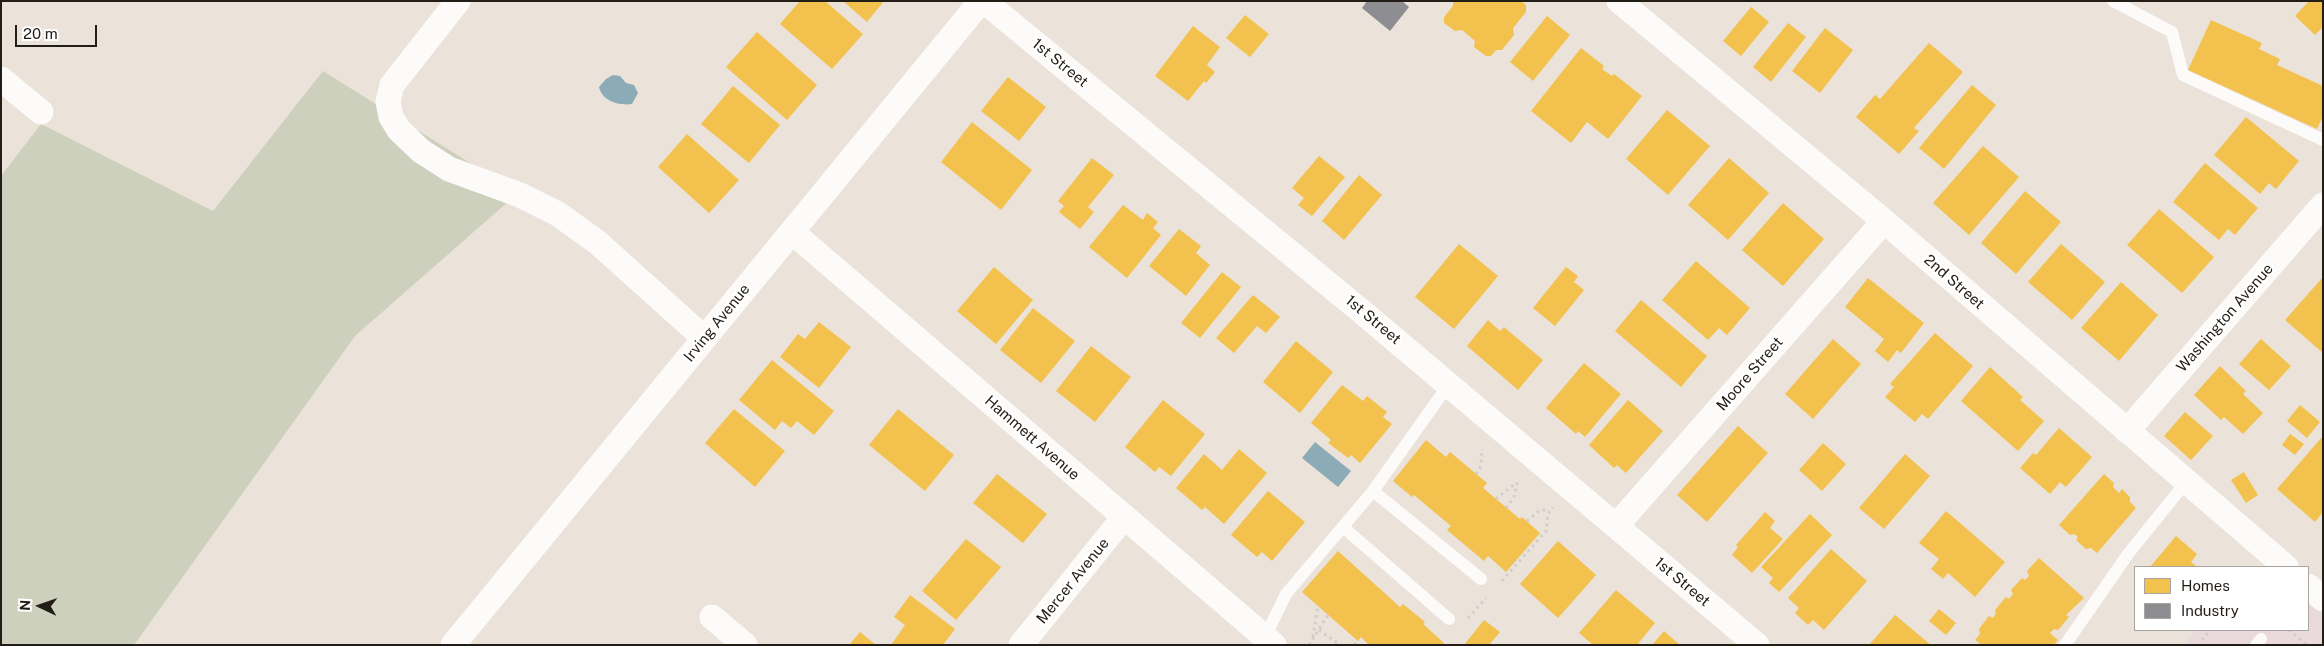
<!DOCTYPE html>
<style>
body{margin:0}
#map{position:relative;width:2324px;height:646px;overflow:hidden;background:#ebe2d9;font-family:"Public Sans",sans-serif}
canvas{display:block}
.frame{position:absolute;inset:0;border:2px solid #231d17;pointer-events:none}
.legend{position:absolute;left:2134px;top:566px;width:175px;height:65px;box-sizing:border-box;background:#fff;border:1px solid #a7a5a2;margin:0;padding:6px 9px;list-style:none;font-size:15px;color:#231d17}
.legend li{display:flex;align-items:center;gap:10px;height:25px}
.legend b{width:25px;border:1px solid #a7a5a2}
.north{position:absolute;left:15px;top:581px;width:50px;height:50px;-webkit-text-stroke:4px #fff;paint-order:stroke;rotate:273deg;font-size:14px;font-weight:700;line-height:20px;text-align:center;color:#231d17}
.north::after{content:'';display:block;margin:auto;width:18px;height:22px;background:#231d17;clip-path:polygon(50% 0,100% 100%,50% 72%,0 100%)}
.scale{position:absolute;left:15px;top:25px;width:82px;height:22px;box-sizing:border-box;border:2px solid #231d17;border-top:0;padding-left:6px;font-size:15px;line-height:18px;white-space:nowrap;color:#231d17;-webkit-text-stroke:4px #fff;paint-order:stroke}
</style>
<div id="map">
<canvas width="2324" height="646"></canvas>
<div class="frame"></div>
<ul class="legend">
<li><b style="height:14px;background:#f2c14e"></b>Homes</li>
<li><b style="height:14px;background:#8d8d92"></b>Industry</li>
</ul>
<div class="north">N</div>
<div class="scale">20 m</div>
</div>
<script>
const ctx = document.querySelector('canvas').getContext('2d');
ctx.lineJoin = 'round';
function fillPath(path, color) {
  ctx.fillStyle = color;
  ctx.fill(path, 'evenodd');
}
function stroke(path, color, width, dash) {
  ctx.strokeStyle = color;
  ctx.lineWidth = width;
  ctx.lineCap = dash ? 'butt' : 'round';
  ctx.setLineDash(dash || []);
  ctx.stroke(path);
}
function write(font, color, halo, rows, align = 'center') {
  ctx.font = font + ' "Public Sans",sans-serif';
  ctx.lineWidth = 5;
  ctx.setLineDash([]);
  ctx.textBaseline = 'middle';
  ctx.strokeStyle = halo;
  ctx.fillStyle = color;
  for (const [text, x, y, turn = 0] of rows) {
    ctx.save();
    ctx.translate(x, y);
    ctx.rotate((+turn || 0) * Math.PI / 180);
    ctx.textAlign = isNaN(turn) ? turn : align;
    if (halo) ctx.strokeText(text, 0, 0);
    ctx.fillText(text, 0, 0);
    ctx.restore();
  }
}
fillPath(new Path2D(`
 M2308 586 2323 599V645H2183L2195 630H2308Z`), '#eadade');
fillPath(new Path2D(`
 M323 71 518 193 355 336 134 645H1V176L41 124 213 211Z`), '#cdd0bc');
fillPath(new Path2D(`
 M613 75 620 76 626 83 634 85 638 93 632 104C619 106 602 101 599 87L606 79Z
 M1315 442 1351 471 1338 487 1302 458Z`), '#8bacb7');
fillPath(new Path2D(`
 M800 1H825L863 34 832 69 780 24Z
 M843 1H884L867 22Z
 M1453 1H1521L1526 5V12L1513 28 1514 35 1502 50H1496L1491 56H1486L1474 47 1475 41 1462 30 1455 31 1444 23V17L1453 6Z
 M2309 1H2323V27L2315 35 2295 16Z
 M1751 7 1769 22 1741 56 1723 41Z
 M1245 15 1269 34 1250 57 1226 38Z
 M1547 16 1570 35 1533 81 1510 62Z
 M2211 20 2262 43 2259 49 2280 59 2277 65 2323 86V116L2317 129 2188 70Z
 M1788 23 1806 37 1771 82 1753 67Z
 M1193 26 1220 47 1207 65 1215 72 1206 83 1204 81 1188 101 1155 76Z
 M1825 28 1853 50 1820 93 1792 71Z
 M757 32 817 85 787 120 726 67Z
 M1929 43 1963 72 1914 128 1919 131 1899 154 1856 117 1875 95 1880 99Z
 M1581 48 1604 66 1602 69 1612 76 1614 74 1642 96 1608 139 1587 122 1571 143 1531 111Z
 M1008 77 1046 107 1019 141 981 111Z
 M1972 85 1996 105 1944 169 1919 148Z
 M733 86 780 125 749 163 701 124Z
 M1667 110 1710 146 1668 195 1626 159Z
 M2246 117 2299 161 2276 189 2269 183 2260 194 2214 155Z
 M972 122 1032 170 1001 210 941 162Z
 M687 134 739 180 709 213 658 167Z
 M1983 146 2019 177 1969 235 1933 203Z
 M1319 156 1345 177 1312 216 1298 205 1304 198 1292 188Z
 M1092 158 1114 175 1088 207 1094 212 1080 229 1059 212 1064 206 1058 201Z
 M1729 158 1769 193 1728 240 1688 205Z
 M2205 163 2258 208 2235 235 2228 229 2219 240 2173 202Z
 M1359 175 1382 195 1344 240 1322 221Z
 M2025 191 2061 222 2016 274 1981 243Z
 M1783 203 1824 239 1783 286 1742 250Z
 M1123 205 1143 220 1147 213 1158 222 1153 228 1161 235 1127 278 1089 247Z
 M2159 209 2214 257 2182 293 2127 245Z
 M1179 229 1201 246 1196 253 1210 265 1186 296 1149 266Z
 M1459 244 1498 276 1454 329 1415 297Z
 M2061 244 2105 282 2072 320 2028 282Z
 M1696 261 1750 308 1727 335 1719 328 1708 340 1662 300Z
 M994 267 1033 300 996 344 957 311Z
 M1566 267 1578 276 1574 282 1584 290 1555 326 1533 308Z
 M1222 272 1241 287 1200 338 1181 323Z
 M2323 277V353L2285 320Z
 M1868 278 1924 323 1901 353 1897 350 1888 362 1875 351 1884 339 1845 307Z
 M2121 282 2158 315 2119 361 2081 328Z
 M1253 295 1280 317 1266 333 1257 326 1234 353 1216 338Z
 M1641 300 1707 356 1681 387 1615 331Z
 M1033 308 1075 341 1041 383 1000 350Z
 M1488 320 1500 331 1504 327 1543 360 1518 390 1467 346Z
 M819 322 851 347 819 388 780 357 798 334 805 339Z
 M1935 333 1973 366 1928 419 1922 414 1915 422 1885 397 1894 387 1890 384Z
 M1833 339 1861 364 1813 419 1785 394Z
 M2261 339 2291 366 2269 390 2239 364Z
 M1296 341 1333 372 1300 413 1263 382Z
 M1091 346 1131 377 1095 422 1056 391Z
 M772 360 834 411 814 435 797 421 791 428 782 421 775 430 739 400Z
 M1584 363 1621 394 1585 437 1578 431 1576 434 1546 408Z
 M2220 366 2246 391 2243 394 2263 413 2243 434 2224 417 2221 420 2194 395Z
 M1990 367 2023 397 2020 400 2044 421 2018 451 1961 401Z
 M1342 385 1363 401 1367 396 1387 412 1383 417 1392 424 1360 463 1351 455 1348 458 1328 443 1331 440 1311 423Z
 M1163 400 1205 434 1171 476 1159 467 1155 472 1125 447Z
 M1628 400 1663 431 1626 473 1617 465 1614 468 1589 445Z
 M2300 405 2320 422 2307 438 2287 421Z
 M734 409 785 451 755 487 705 443Z
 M898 409 954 455 925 491 869 445Z
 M2185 412 2213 436 2191 460 2164 436Z
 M1738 426 1768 453 1707 522 1677 495Z
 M2059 428 2092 457 2066 487 2060 482 2050 494 2020 468 2033 453 2036 455Z
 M2290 434 2304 444 2295 455 2282 445Z
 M2322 437 2323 512 2315 522 2277 489Z
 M1426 440 1446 457 1450 452 1487 483 1483 488 1520 519 1522 517 1540 533 1506 572 1488 556 1484 561 1447 530 1451 526 1414 495 1412 497 1393 481Z
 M1823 443 1846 464 1822 491 1799 470Z
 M1239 449 1267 473 1224 524 1205 507 1202 510 1176 488 1204 454 1222 470Z
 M1905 454 1930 476 1884 529 1859 508Z
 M2244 472 2258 495 2246 503 2231 480Z
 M997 474 1047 514 1023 543 973 503Z
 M2104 474 2114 483 2113 487 2119 493 2122 489 2130 497V502L2136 508 2097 553 2091 548 2086 549 2076 540 2078 537 2074 534 2070 535 2059 525Z
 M1268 491 1305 522 1272 561 1262 552 1257 557 1231 535Z
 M1946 511 2005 562 1975 597 1948 573 1943 579 1931 569 1939 559 1919 543Z
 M1765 512 1775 521 1770 528 1783 539 1752 573 1732 555 1738 547 1736 545Z
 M1810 514 1832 535 1779 592 1769 583 1773 578 1761 567Z
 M2176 536 2197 554 2191 562 2197 567H2150Z
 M966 539 1001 567 956 620 922 591Z
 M1558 541 1596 575 1558 618 1520 584Z
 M1831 549 1867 581 1824 630 1813 620 1808 625 1795 613 1799 608 1788 598Z
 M1338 551 1400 607 1403 604 1425 622 1423 624 1444 643 1442 645H1369L1361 637 1358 641 1302 592Z
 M2039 558 2084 598 2066 615 2069 617 2058 630 2054 629 2050 633 2058 640 2054 645H1982L1975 640 1980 634 1979 629 1989 616 1993 618 1996 613 1995 610 2006 597 2009 599 2013 594 2011 590 2022 578 2025 580 2029 576 2027 571Z
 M1616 590 1655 623 1637 645H1593L1579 633Z
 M910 595 955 629 943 645H891L905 625 894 617Z
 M1939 609 1956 623 1946 635 1929 621Z
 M1895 615 1931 645H1869Z
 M1484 620 1500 632 1489 645H1464Z
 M1664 631 1680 645H1652Z
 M860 632 876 645H849Z`), '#f2c14e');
fillPath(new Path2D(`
 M1367 1H1402L1409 7 1390 31 1362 8Z`), '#8d8d92');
stroke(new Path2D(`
 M1476 474 1481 466 1482 449
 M1496 499 1516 483
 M1506 508 1514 497 1518 479
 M1527 521 1540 510H1549
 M1502 581 1546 531 1548 514 1553 507
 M1468 618 1486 598
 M1319 630 1340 645
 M2289 630 2307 645
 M1313 637 1318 606
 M2202 640 2210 630
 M1309 645 1328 615
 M1355 645V639`), '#d0cecb', 3, [2.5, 4]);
stroke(new Path2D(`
 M2113 1 2172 32 2183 75 2323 140
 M1373 491 1481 579
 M1343 527 1449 619
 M1265 637 1286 594 1373 491 1449 384
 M2065 645 2128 554 2186 482
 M2256 645 2261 639`), '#fcfbf9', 12);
stroke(new Path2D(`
 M458 1 392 85 388 102 391 117 399 130 421 151 449 169 520 195 558 214 597 242 704 338
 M984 1 1361 311 1757 645
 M1619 1 1884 221 2286 567
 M1 79 41 112
 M792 232 1274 645
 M2127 431 2323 205
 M1616 526 1884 221
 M2308 586 2323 599
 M712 617 745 645
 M453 645 981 1
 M1021 645 1124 517`), '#fcfbf9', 25);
write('15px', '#231d17', '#fff', [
 ["1st Street",1060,63,39],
 ["2nd Street",1954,282,41],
 ["Washington Avenue",2225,318,-49],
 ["1st Street",1373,320,40],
 ["Irving Avenue",717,323,-51],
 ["Moore Street",1750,374,-49],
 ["Hammett Avenue",1032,438,41],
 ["Mercer Avenue",1073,581,-51],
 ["1st Street",1682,582,40]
]);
</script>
